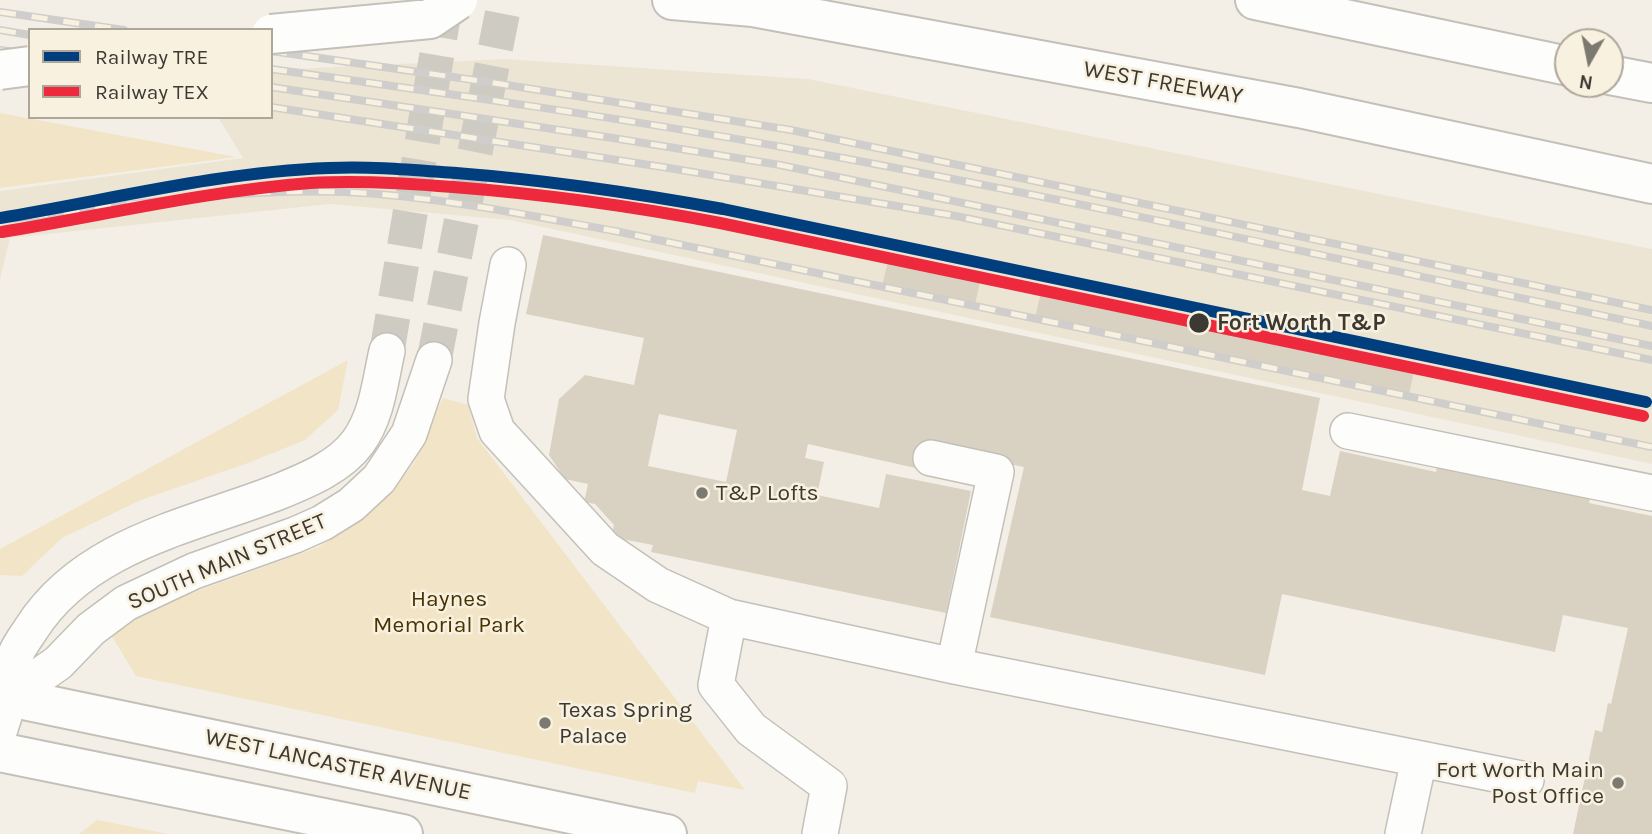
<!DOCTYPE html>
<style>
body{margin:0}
#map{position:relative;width:1652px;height:834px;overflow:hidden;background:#f3efe6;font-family:Karla,sans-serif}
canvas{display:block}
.legend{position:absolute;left:28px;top:28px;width:245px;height:91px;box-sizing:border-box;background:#f9f1e0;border:2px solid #ada79a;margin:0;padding:9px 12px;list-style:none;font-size:21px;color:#3c3932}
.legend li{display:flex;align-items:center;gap:14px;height:35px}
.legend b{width:35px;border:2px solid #ada79a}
.north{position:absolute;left:1554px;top:28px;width:70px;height:70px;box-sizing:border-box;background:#f9f1e0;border:2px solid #ada79a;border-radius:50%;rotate:189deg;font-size:19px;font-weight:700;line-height:28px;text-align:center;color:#3c3932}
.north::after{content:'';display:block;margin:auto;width:24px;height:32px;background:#7c7971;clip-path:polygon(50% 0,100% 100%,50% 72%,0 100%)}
</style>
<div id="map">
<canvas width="1652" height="834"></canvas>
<ul class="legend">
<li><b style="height:9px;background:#003e7e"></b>Railway TRE</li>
<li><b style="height:9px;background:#ee293d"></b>Railway TEX</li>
</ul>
<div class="north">N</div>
</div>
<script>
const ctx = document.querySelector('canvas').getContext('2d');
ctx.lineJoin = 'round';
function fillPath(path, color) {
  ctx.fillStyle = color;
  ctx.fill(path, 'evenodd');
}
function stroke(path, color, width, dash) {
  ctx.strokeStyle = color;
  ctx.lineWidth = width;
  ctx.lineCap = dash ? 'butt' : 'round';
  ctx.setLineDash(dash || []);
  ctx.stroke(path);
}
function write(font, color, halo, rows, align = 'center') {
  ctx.font = font + ' Karla,sans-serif';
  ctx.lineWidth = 5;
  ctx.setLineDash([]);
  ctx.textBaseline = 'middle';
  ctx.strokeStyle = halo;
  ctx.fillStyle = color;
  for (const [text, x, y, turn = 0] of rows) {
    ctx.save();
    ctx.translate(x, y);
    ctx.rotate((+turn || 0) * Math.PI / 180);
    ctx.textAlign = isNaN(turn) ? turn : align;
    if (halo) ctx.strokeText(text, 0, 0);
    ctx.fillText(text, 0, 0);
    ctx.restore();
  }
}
fillPath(new Path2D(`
 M505 59 808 79 1652 249V464L510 220 330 204 10 238 0 280V191L243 158 218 117H271V70Z`), '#ede5d3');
fillPath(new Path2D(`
 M0 113 236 157 0 188Z
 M348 360 338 410 305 440 251 462 141 500 62 538 22 576 0 575V549Z
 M443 398 468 405 477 438 745 790 698 781 695 793 136 676 111 635 153 607 319 547 373 511 413 465Z
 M97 820 168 834H79Z`), '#f2e4c7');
fillPath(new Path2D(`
 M543 235 1320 398 1302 490 1330 496 1340 451 1436 472 1443 440 1595 473 1589 503 1652 516V834H1573L1595 730 1602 732 1608 703 1611 704 1628 628 1563 615 1555 652 1282 594 1265 675 990 617 1024 467 932 448 929 471 808 444 805 458 824 462 817 495 879 508 886 474 971 491 946 613 651 552 653 545 611 537 614 525 595 504 584 502 588 484 565 479 549 455 559 399 585 375 634 385 644 338 526 314ZM659 414 737 430 726 482 648 466Z
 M889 257 981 276 975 305 882 286Z
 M1042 288 1415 366 1409 395 1035 318Z`), '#d9d1c1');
stroke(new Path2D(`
 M387 351 446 0
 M434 360 505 0`), '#cecbc2', 35, [35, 18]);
const minor = new Path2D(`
 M508 265 497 323 486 399 497 431 605 549 658 585 729 617
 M1348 431 1652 493
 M931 458 996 472 954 666
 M9 697 58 663 91 629 126 603 194 571 295 535 322 523 351 505 379 479 409 434 434 360
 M0 729C3 718 8 706 10 693 12 682 11 668 15 656 18 647 26 637 31 629 85 544 191 526 278 492 305 481 340 467 358 442 377 416 380 382 387 351
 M820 834 829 786 751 729 716 685 729 617 954 666 1526 780
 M1403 834 1419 759`);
const major = new Path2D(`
 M0 695 667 834
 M0 752 403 834`);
const highway = new Path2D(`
 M672 0 753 7 1299 108 1652 184
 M1255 0 1568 66
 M1610 75 1652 83`);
stroke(minor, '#c4c0b9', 38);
stroke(major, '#c4c0b9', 42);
stroke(highway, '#c4c0b9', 42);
stroke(minor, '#fdfdfb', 35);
stroke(major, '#fdfdfb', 38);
stroke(highway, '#fdfdfb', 38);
const rail = new Path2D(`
 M0 12 124 30
 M0 30 30 35
 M0 50 30 54
 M271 51 488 82 791 130 1652 310
 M0 69 30 73
 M271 69C444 93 616 117 788 148 1077 200 1364 265 1652 326
 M271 87 613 138 780 165 1652 346
 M271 107 669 168 956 216 1652 360
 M0 220C114 207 230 188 345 192 436 196 526 215 615 231L1652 447
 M1646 402 1652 403`);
stroke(rail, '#cfcecc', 8);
stroke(rail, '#f9f1e0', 5, [16]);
const highwayBridge = new Path2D(`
 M271 34 430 19 458 0
 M0 70 30 66`);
stroke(highwayBridge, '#c4c0b9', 42, []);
stroke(highwayBridge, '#fdfdfb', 38);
stroke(new Path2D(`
 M0 218C109 200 218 172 329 168 371 166 414 170 456 173 546 180 635 193 723 209L1646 402`), '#003e7e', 12);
stroke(new Path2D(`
 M2 232C105 215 207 191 310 183 358 180 406 183 453 187 543 194 632 206 720 223L1643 416`), '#ee293d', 12);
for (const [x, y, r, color] of [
 [1199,323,11,"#3c3932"],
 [702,493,7,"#7c7971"],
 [545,723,7,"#7c7971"],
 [1618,783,7,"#7c7971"]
]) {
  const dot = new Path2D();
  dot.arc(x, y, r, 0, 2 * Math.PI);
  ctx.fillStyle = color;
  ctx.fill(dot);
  stroke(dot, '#f9f1e0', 2.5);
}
write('23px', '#3c3932', '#f9f1e0', [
 ["WEST FREEWAY",1163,83,10],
 ["SOUTH MAIN STREET",227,562,-23],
 ["WEST LANCASTER AVENUE",338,765,12]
]);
write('bold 23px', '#3c3932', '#f9f1e0', [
 ["Fort Worth T&P",1217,323]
], 'left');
write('23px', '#3c3932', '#f9f1e0', [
 ["T&P Lofts",716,493],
 ["Texas Spring",559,710],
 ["Palace",559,736],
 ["Fort Worth Main",1604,770,"right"],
 ["Post Office",1604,796,"right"]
], 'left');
write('23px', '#473400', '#f9f1e0', [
 ["Haynes",449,599],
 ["Memorial Park",449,625]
]);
</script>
